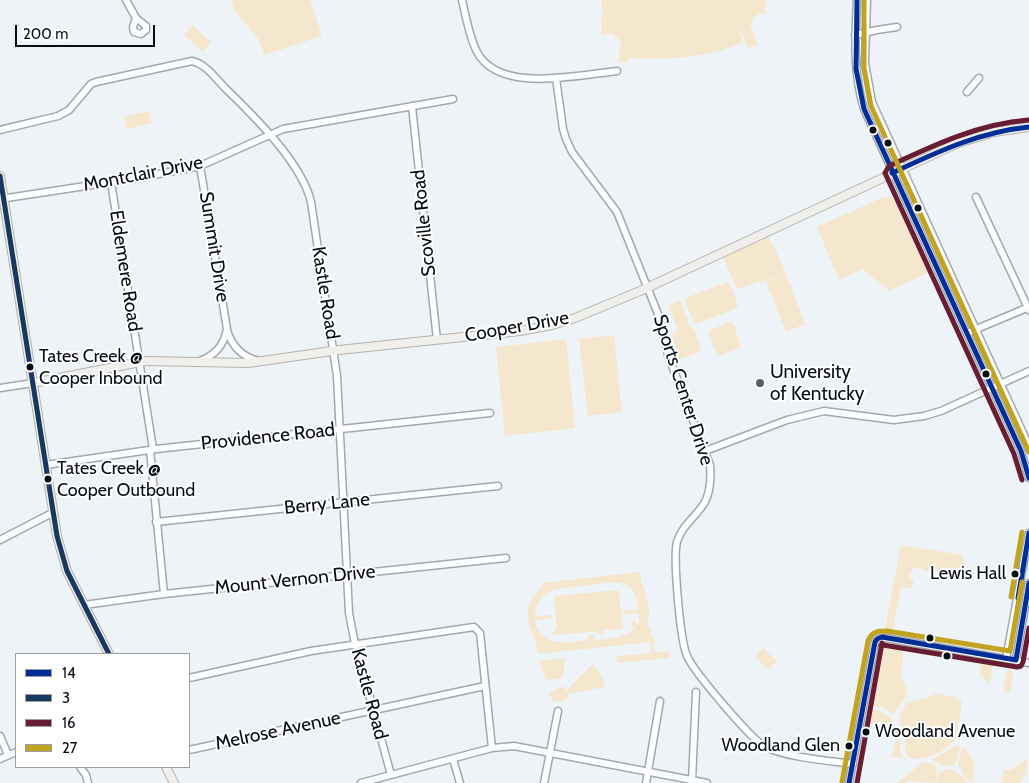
<!DOCTYPE html>
<style>
body{margin:0}
#map{position:relative;width:1029px;height:783px;overflow:hidden;background:#eef3f8;font-family:Cabin,sans-serif}
canvas{display:block}
.legend{position:absolute;left:15px;top:653px;width:175px;height:115px;box-sizing:border-box;background:#fff;border:1px solid #9c9ea1;margin:0;padding:6px 9px;list-style:none;font-size:15px;color:#070d14}
.legend li{display:flex;align-items:center;gap:10px;height:25px}
.legend b{width:25px;border:1px solid #9c9ea1}
.scale{position:absolute;left:15px;top:25px;width:140px;height:22px;box-sizing:border-box;border:2px solid #070d14;border-top:0;padding-left:6px;font-size:15px;line-height:18px;white-space:nowrap;color:#070d14;-webkit-text-stroke:4px #fff;paint-order:stroke}
</style>
<div id="map">
<canvas width="1029" height="783"></canvas>
<ul class="legend">
<li><b style="height:6px;background:#002e98"></b>14</li>
<li><b style="height:6px;background:#183862"></b>3</li>
<li><b style="height:6px;background:#691d32"></b>16</li>
<li><b style="height:6px;background:#c1a320"></b>27</li>
</ul>
<div class="scale">200 m</div>
</div>
<script>
const ctx = document.querySelector('canvas').getContext('2d');
ctx.lineJoin = 'round';
function fillPath(path, color) {
  ctx.fillStyle = color;
  ctx.fill(path, 'evenodd');
}
function stroke(path, color, width, dash) {
  ctx.strokeStyle = color;
  ctx.lineWidth = width;
  ctx.lineCap = dash ? 'butt' : 'round';
  ctx.setLineDash(dash || []);
  ctx.stroke(path);
}
function write(font, color, halo, rows, align = 'center') {
  ctx.font = font + ' Cabin,sans-serif';
  ctx.lineWidth = 4;
  ctx.setLineDash([]);
  ctx.textBaseline = 'middle';
  ctx.strokeStyle = halo;
  ctx.fillStyle = color;
  for (const [text, x, y, turn = 0] of rows) {
    ctx.save();
    ctx.translate(x, y);
    ctx.rotate((+turn || 0) * Math.PI / 180);
    ctx.textAlign = isNaN(turn) ? turn : align;
    if (halo) ctx.strokeText(text, 0, 0);
    ctx.fillText(text, 0, 0);
    ctx.restore();
  }
}
fillPath(new Path2D(`
 M232 0H310L322 36 264 55 259 40 235 11Z
 M601 0H765L766 13 756 15 750 24 758 45 748 48 742 33 740 34 743 43C705 57 669 61 629 58L627 63 618 62 621 41 612 33 602 35 601 17 603 16Z
 M192 25 211 42 203 52 184 35Z
 M149 111 152 123 127 129 124 117Z
 M890 196 897 202 930 272 889 291 862 269 839 280 817 227 882 198Z
 M768 236C784 264 793 293 805 324L786 332 766 281 783 274 737 289 723 257Z
 M727 282H729L738 305 737 308 696 324 694 323 685 300 686 298Z
 M678 301 681 302 690 327 694 329 701 350 699 352 682 359 679 358 672 336V334L678 331 669 307V305Z
 M730 322 733 323 741 346 740 348 719 356 717 354 708 333 709 330Z
 M614 335 622 412 588 416 579 339Z
 M566 339 575 428 505 436 496 347Z
 M901 545 963 555V560L966 566 963 579 942 576 936 570 926 571 917 567 913 569 910 573V578L914 582 912 589 901 587 893 629 885 628Z
 M640 572C642 594 655 603 646 626H650L652 638H655V642L653 643 654 652 669 651 670 658 618 663 617 656 651 653 650 642 538 654C535 628 514 611 542 587L541 583ZM615 582C632 584 637 593 638 610L623 611V614L639 613 640 620 637 626 636 621H631L632 627H636C625 639 610 638 595 640L594 635H588V640C567 643 540 648 535 620L553 618 552 615 535 616C535 603 543 593 556 589Z
 M617 590 619 592 623 627 621 629 607 630 603 629V634H598L597 630 594 632 551 635 557 628 554 599 555 596Z
 M884 645 902 648 903 658 901 677 908 690 904 700 893 714 882 707 872 706 871 703 881 647Z
 M763 648 777 661 769 670 755 657Z
 M565 658 563 678 546 680 539 661Z
 M981 662 993 664 990 684 980 674Z
 M593 664 601 675 605 687 568 694 569 698 563 701 553 702 549 693 563 686 566 691Z
 M1010 669 1013 673 1010 692 1006 694 1003 691 1007 671Z
 M937 693 947 696H954L962 702 956 738C951 749 919 765 909 757 902 751 907 742 905 735 904 728 899 723 900 717 901 712 904 707 907 703L929 697Z
 M871 709C886 712 896 717 893 732L891 729 885 727 886 723 875 721 874 724H870L866 748 869 751 862 749 868 714Z
 M895 726C900 737 899 748 903 759L892 757 896 738 893 737 896 731Z
 M958 745 960 747C955 771 951 769 931 760Z
 M962 747 965 748 974 761 973 783 965 778 958 764Z
 M1026 759H1028L1025 775 1020 783H993H1001L1004 770H1010Z
 M928 762 936 766 937 773 935 783 907 781 906 783H897L922 763Z
 M951 769 961 775 968 783H936L939 773 945 770Z`), '#f5e6ce');
const minor = new Path2D(`
 M126 0 136 18
 M462 0C466 17 469 36 477 52 499 94 578 75 617 71
 M857 0C855 38 853 73 864 109L1021 451 1029 478
 M867 0 865 63 872 102 1029 446
 M136 18 146 26V30L141 34 134 32 133 27Z
 M855 35 877 30 897 27
 M556 78 563 129 566 139 572 152 617 212 658 314 668 355 710 465C711 477 711 490 705 502 697 516 682 525 677 542 673 557 680 644 688 658 696 674 750 738 764 746 783 757 830 761 853 764
 M967 92 979 78
 M412 106 437 340
 M0 130 58 116 69 110 91 84 96 82 192 61C206 64 216 79 225 88 253 115 302 163 311 202L337 376 349 613 354 639 391 775
 M111 182 153 449
 M976 197 1029 310
 M0 199 138 178 200 166 283 129 453 99
 M227 330C232 347 242 357 259 361
 M967 333 1029 307
 M200 361C216 355 224 345 227 329L200 166
 M0 388 33 383
 M150 450 164 594
 M705 451 787 420 824 411 894 420 924 416 941 411 1029 371
 M46 465 156 449 490 413
 M156 522 498 486
 M0 540 52 513
 M84 605 164 594 506 558
 M1006 659 1029 533
 M1016 660 1029 583
 M189 678 311 651 474 627 480 633 492 748
 M0 736 8 755
 M189 750 485 686
 M0 759 16 752
 M453 759 460 783
 M80 767 86 775 88 783
 M692 781 696 692
 M361 783 492 748 514 746 707 783
 M544 783 558 711
 M646 783 660 701
 M849 783 875 642 877 639 886 638 1029 663`);
const major = new Path2D(`
 M0 176 57 536 67 571 109 654
 M33 383 146 361 248 363 339 350 520 331 552 325 575 318 640 291 958 143 994 132 1029 127
 M166 767 174 783`);
stroke(minor, '#a3a8ae', 9);
stroke(major, '#b4b2ad', 10);
stroke(minor, '#fcfdfe', 6);
stroke(major, '#f1efeb', 8);
stroke(new Path2D(`
 M857 0 856 69 864 109 1021 451 1029 478
 M892 173C937 152 979 132 1029 127
 M1018 598 1029 533
 M875 642 877 639 882 637 1016 660 1029 583
 M849 783 875 642`), '#002e98', 5);
stroke(new Path2D(`
 M0 176 57 536 67 571 109 654`), '#183862', 5);
stroke(new Path2D(`
 M1022 480 1014 454 885 173 889 166C934 145 978 124 1028 120
 M881 646 883 645 1017 667 1021 666 1023 662 1029 628
 M857 783 882 643`), '#691d32', 5);
stroke(new Path2D(`
 M864 0V68L871 106 1029 452
 M1011 597 1022 532
 M842 782 868 641C872 631 878 631 887 631L1010 651 1022 582`), '#c1a320', 5);
for (const [x, y, r, color] of [
 [873,130,4.5,"#070d14"],
 [888,143,4.5,"#070d14"],
 [918,208,4.5,"#070d14"],
 [30,367,4.5,"#070d14"],
 [986,374,4.5,"#070d14"],
 [760,383,5,"#585e64"],
 [48,479,4.5,"#070d14"],
 [1015,574,4.5,"#070d14"],
 [930,638,4.5,"#070d14"],
 [947,656,4.5,"#070d14"],
 [866,732,4.5,"#070d14"],
 [849,746,4.5,"#070d14"]
]) {
  const dot = new Path2D();
  dot.arc(x, y, r, 0, 2 * Math.PI);
  ctx.fillStyle = color;
  ctx.fill(dot);
  stroke(dot, '#fff', 2);
}
write('18px', '#070d14', '#fff', [
 ["Tates Creek @",39,357],
 ["Cooper Inbound",39,379],
 ["Tates Creek @",57,469],
 ["Cooper Outbound",57,491],
 ["Lewis Hall",1006,574,"right"],
 ["Woodland Avenue",875,732],
 ["Woodland Glen",840,746,"right"]
], 'left');
write('19px', '#070d14', '#fff', [
 ["Montclair Drive",143,174,-11],
 ["Scoville Road",424,223,-96],
 ["Summit Drive",214,247,81],
 ["Eldemere Road",125,271,81],
 ["Kastle Road",325,293,81],
 ["Cooper Drive",517,327,-10],
 ["Sports Center Drive",683,390,72],
 ["Providence Road",268,437,-6],
 ["Berry Lane",327,504,-6],
 ["Mount Vernon Drive",295,580,-6],
 ["Kastle Road",369,694,75],
 ["Melrose Avenue",278,731,-12]
]);
write('19px', '#070d14', '#fff', [
 ["University",770,372],
 ["of Kentucky",770,394]
], 'left');
</script>
